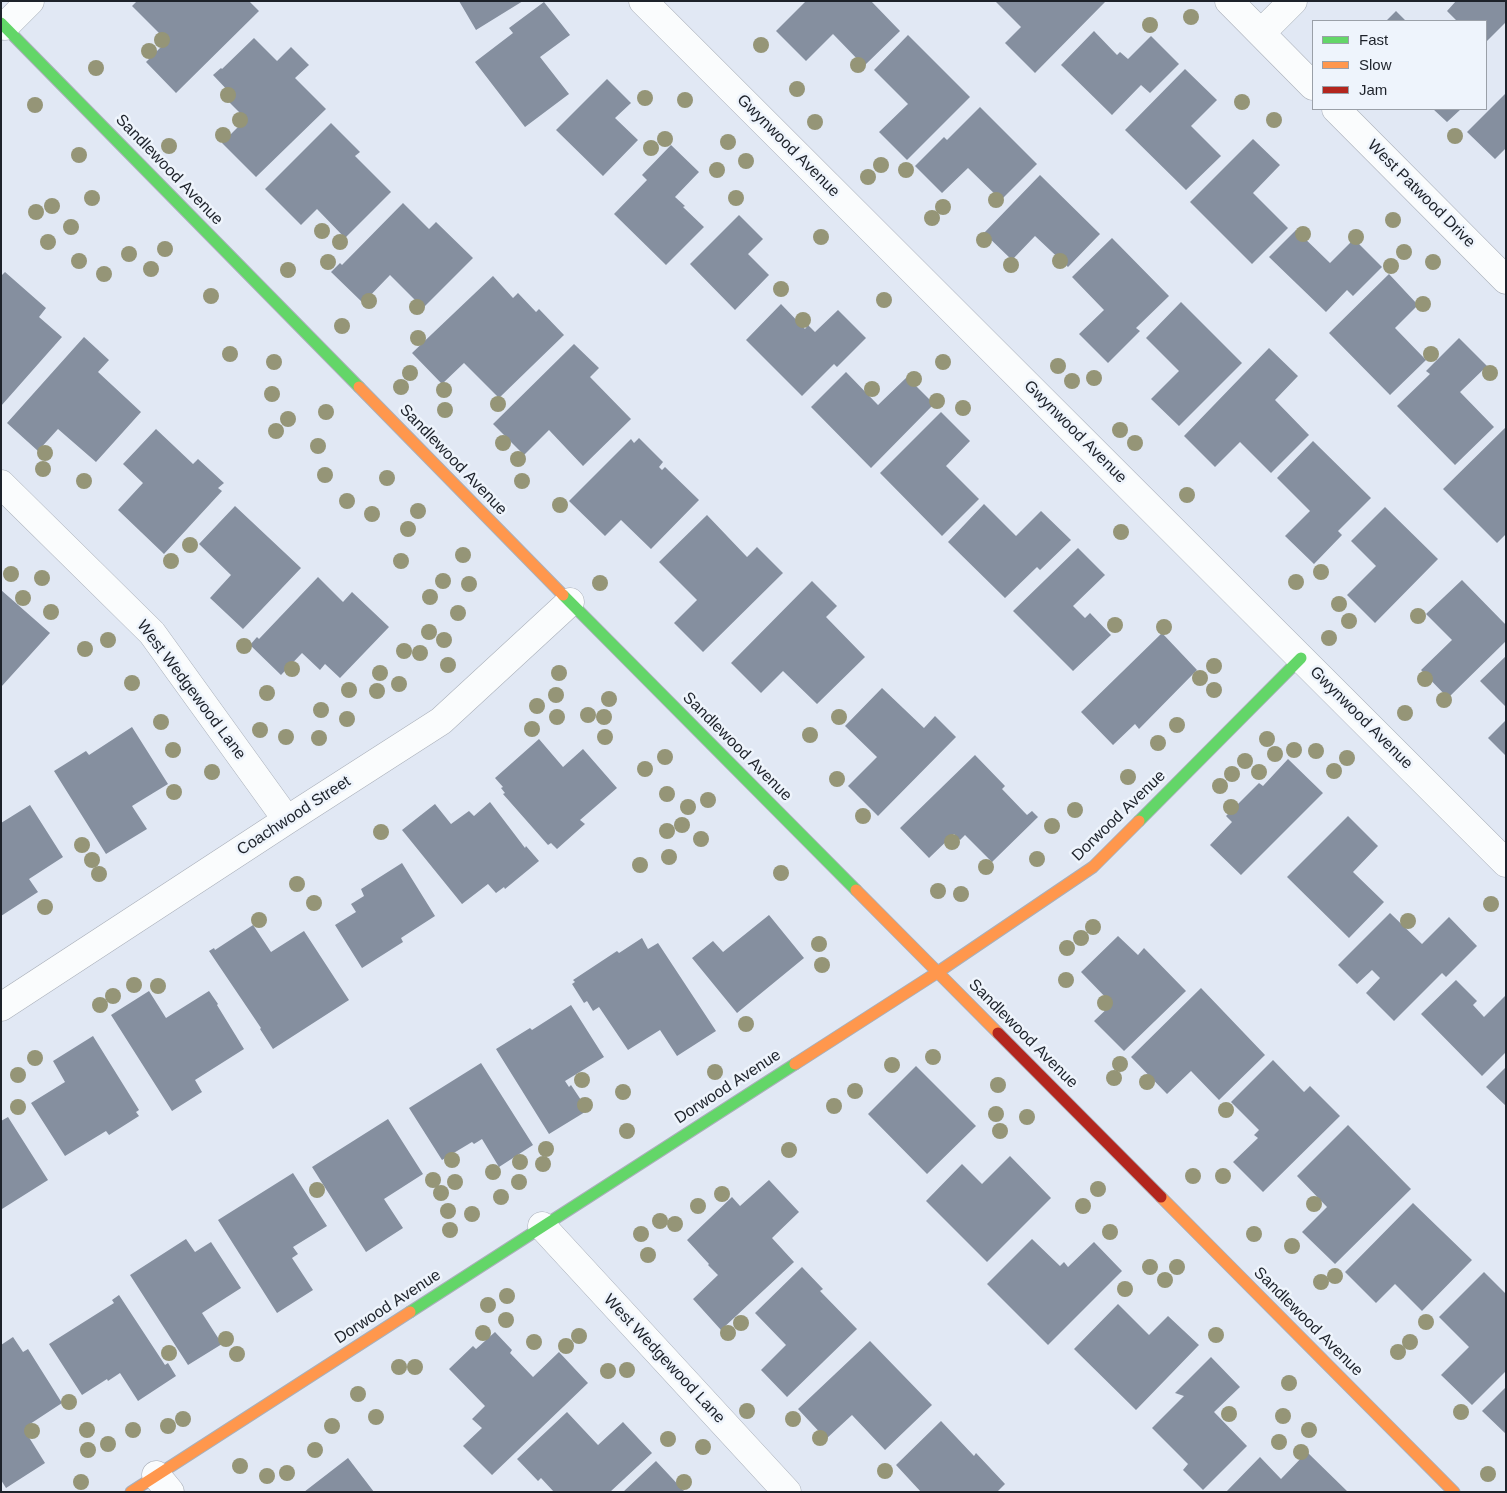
<!DOCTYPE html>
<style>
body{margin:0}
#map{position:relative;width:1507px;height:1493px;overflow:hidden;background:#e1e8f4;font-family:Helvetica,sans-serif}
canvas{display:block}
.frame{position:absolute;inset:0;border:2px solid #1d222a;pointer-events:none}
.legend{position:absolute;left:1312px;top:20px;width:175px;height:90px;box-sizing:border-box;background:#eef4fc;border:1px solid #9aa0a8;margin:0;padding:6px 9px;list-style:none;font-size:15px;color:#1d222a}
.legend li{display:flex;align-items:center;gap:10px;height:25px}
.legend b{width:25px;border:1px solid #9aa0a8}
</style>
<div id="map">
<canvas width="1507" height="1493"></canvas>
<div class="frame"></div>
<ul class="legend">
<li><b style="height:6px;background:#63d668"></b>Fast</li>
<li><b style="height:6px;background:#ff974d"></b>Slow</li>
<li><b style="height:6px;background:#b3261e"></b>Jam</li>
</ul>
</div>
<script>
const ctx = document.querySelector('canvas').getContext('2d');
ctx.lineJoin = 'round';
function fillPath(path, color) {
  ctx.fillStyle = color;
  ctx.fill(path, 'evenodd');
}
function stroke(path, color, width, dash) {
  ctx.strokeStyle = color;
  ctx.lineWidth = width;
  ctx.lineCap = dash ? 'butt' : 'round';
  ctx.setLineDash(dash || []);
  ctx.stroke(path);
}
function write(font, color, halo, rows, align = 'center') {
  ctx.font = font + ' Helvetica,sans-serif';
  ctx.lineWidth = 5;
  ctx.setLineDash([]);
  ctx.textBaseline = 'middle';
  ctx.strokeStyle = halo;
  ctx.fillStyle = color;
  for (const [text, x, y, turn = 0] of rows) {
    ctx.save();
    ctx.translate(x, y);
    ctx.rotate((+turn || 0) * Math.PI / 180);
    ctx.textAlign = isNaN(turn) ? turn : align;
    if (halo) ctx.strokeText(text, 0, 0);
    ctx.fillText(text, 0, 0);
    ctx.restore();
  }
}
fillPath(new Path2D(`
 M137 1H249L259 11 176 93 146 62 167 41 132 6Z
 M459 1H523L476 30Z
 M806 1H871L900 31 864 66 833 34 806 61 776 31Z
 M995 1H1106L1035 73 1005 43 1021 27Z
 M1456 1H1506V22L1486 42V21H1457L1447 11Z
 M544 2 570 35 540 57 569 94 525 127 475 62 513 33 509 28Z
 M1396 11 1406 21H1386Z
 M1094 31 1117 55 1120 52 1128 59 1151 36 1179 64 1150 93 1141 85 1112 115 1061 65Z
 M908 35 970 97 907 160 879 132 908 104 874 70Z
 M254 38 277 61 291 47 309 65 295 78 326 109 256 177 222 143 246 119 227 100 232 95 213 75 221 68 222 69Z
 M1185 69 1217 100 1191 126 1221 156 1186 190 1125 130Z
 M607 79 631 103 615 118 638 140 603 176 556 130Z
 M1506 93V148L1495 159 1467 132Z
 M980 107 1037 164 1001 200 968 168 942 193 915 166 944 137 947 140Z
 M1433 109H1461L1447 122Z
 M331 123 360 152 355 156 391 192 345 238 317 209 301 225 265 189Z
 M1253 139 1280 165 1253 193 1288 228 1252 264 1190 202Z
 M671 145 699 172 675 197 685 206 683 207 704 227 666 265 614 214 647 180 642 175Z
 M1040 175 1100 234 1068 267 1035 236 1012 260 984 233Z
 M403 203 429 229 436 222 473 258 423 308 390 275 363 303 331 272 340 263 342 265Z
 M739 215 763 239 748 254 769 275 735 310 690 264Z
 M1296 230 1330 263 1354 239 1382 267 1353 296 1347 290 1326 312 1269 257Z
 M1112 238 1169 296 1136 328 1140 331 1108 363 1079 334 1104 310 1072 277Z
 M5 272 46 308 39 317 62 337 1 406V276Z
 M1389 274 1418 305 1395 328 1426 360 1390 395 1329 333Z
 M493 276 513 298 518 293 536 312 539 309 564 335 499 398 464 363 442 384 412 353Z
 M1181 302 1242 363 1179 426 1151 399 1179 371 1146 338Z
 M781 304 805 329 808 325 815 332 838 310 866 338 837 367 834 364 802 396 746 340Z
 M84 337 109 360 98 372 141 412 96 462 58 429 38 451 7 423Z
 M1459 338 1487 366 1460 392 1494 427 1455 465 1397 406 1430 374 1426 371Z
 M574 344 599 368 590 377 631 419 583 466 549 430 524 455 493 424Z
 M1269 348 1298 376 1275 400 1309 435 1271 473 1240 442 1215 467 1184 436Z
 M846 372 878 405 907 377 934 404 871 468 811 407Z
 M941 412 970 441 946 466 979 499 942 536 880 473Z
 M1506 427V534L1497 543 1443 489Z
 M156 429 193 464 198 459 224 483 218 488 222 491 164 554 118 510 143 483 123 464Z
 M639 438 663 462 659 467 662 470 665 467 699 500 651 549 621 520 605 536 569 501 631 439 634 443Z
 M1313 441 1371 498 1338 531 1342 535 1314 564 1285 536 1310 511 1277 478Z
 M984 504 1016 536 1041 511 1071 540 1040 570 1037 567 1005 598 948 542Z
 M235 506 301 568 243 629 210 598 231 575 199 544Z
 M1385 507 1438 559 1375 623 1347 595 1376 566 1351 541Z
 M707 515 747 557 757 547 783 573 703 652 674 623 697 600 659 562Z
 M1078 548 1105 575 1073 606 1085 618 1090 613 1111 635 1073 671 1013 611Z
 M318 577 343 602 352 592 389 627 340 678 325 664 320 670 302 653 281 675 250 645 257 637 259 639Z
 M1462 580 1506 625V641L1448 698 1421 670 1452 640 1426 614Z
 M812 581 837 606 826 617 865 657 817 704 783 671 761 693 731 663Z
 M1 590 50 633 1 687Z
 M1162 633 1197 670 1139 729 1135 724 1113 745 1081 712Z
 M1506 656V707L1480 681Z
 M882 688 924 728 935 716 956 737 878 816 848 786 877 757 845 726Z
 M1506 720V756L1488 738Z
 M132 727 168 784 132 806 147 829 106 854 54 771 86 751 89 755Z
 M539 739 563 767 583 749 617 788 580 820 585 824 557 849 551 843 548 845 503 794 505 793 501 788 503 787 495 778Z
 M975 755 1005 786 1002 789 1027 815 1032 811 1038 817 992 862 965 835 960 840 954 834 929 858 900 828Z
 M1288 759 1323 793 1241 875 1210 845 1232 822 1226 816 1259 783 1263 786Z
 M490 802 525 848 526 846 539 861 505 889 504 887 496 893 488 884 462 904 402 830 435 804 451 824 469 811 474 816Z
 M30 805 63 857 29 879 38 892 1 916V823Z
 M1348 816 1378 846 1353 872 1384 902 1349 938 1287 877Z
 M402 863 435 916 401 938 403 942 362 968 335 925 356 912 351 904 364 896 361 889Z
 M1390 913 1422 944 1449 917 1477 946 1446 977 1442 973 1394 1021 1366 993 1380 978 1372 970 1357 984 1338 965Z
 M769 915 804 958 737 1013 692 958 713 941 723 952Z
 M253 925 271 952 304 931 349 1000 273 1049 260 1029 261 1028 209 951 214 948 215 950Z
 M1118 936 1138 955 1144 948 1186 991 1124 1051 1094 1021 1112 1004 1081 972Z
 M642 938 648 949 658 943 716 1031 677 1056 660 1030 628 1050 599 1007 593 1011 587 1001 584 1003 572 984 575 982 573 980 617 951 619 953Z
 M1456 980 1477 1001 1473 1005 1484 1017 1506 995V1052L1482 1076 1421 1014Z
 M1201 988 1265 1055 1219 1100 1191 1071 1167 1094 1131 1057Z
 M149 991 166 1018 209 991 218 1004 217 1005 244 1049 195 1080 202 1092 172 1111 111 1015Z
 M571 1005 604 1057 565 1081 569 1087 571 1085 583 1103 581 1105 585 1112 549 1134 496 1049 530 1028 532 1030Z
 M93 1036 139 1110 136 1112 139 1116 109 1135 106 1131 65 1156 31 1103 65 1082 53 1061Z
 M1273 1060 1304 1092 1310 1086 1340 1116 1263 1192 1233 1162 1258 1138 1254 1135 1259 1130 1231 1102Z
 M481 1063 533 1145 499 1167 482 1139 474 1144 472 1142 442 1160 409 1108Z
 M916 1066 976 1126 927 1174 868 1114Z
 M1506 1067V1106L1486 1087Z
 M8 1117 48 1180 2 1209 1 1207V1121Z
 M388 1119 423 1174 384 1199 403 1228 366 1252 312 1167Z
 M1348 1125 1411 1189 1335 1264 1302 1232 1327 1207 1297 1176Z
 M1010 1156 1051 1198 987 1262 926 1201 962 1164 982 1184Z
 M293 1173 327 1226 293 1247 298 1254 292 1258 313 1290 277 1313 218 1220Z
 M769 1180 799 1212 772 1238 794 1262 721 1330 693 1299 718 1275 708 1265 709 1264 687 1240 732 1197 740 1206Z
 M1413 1203 1472 1260 1422 1311 1395 1284 1376 1303 1345 1272Z
 M186 1239 195 1252 211 1242 241 1288 202 1313 222 1344 188 1365 130 1275Z
 M1032 1239 1060 1266 1064 1262 1068 1267 1094 1242 1122 1271 1048 1345 987 1284Z
 M802 1267 823 1289 820 1291 857 1329 787 1397 761 1370 786 1345 755 1313Z
 M1484 1272 1506 1294V1371L1472 1405 1441 1375 1469 1347 1439 1317Z
 M119 1295 165 1365 168 1363 176 1376 138 1401 120 1373 108 1381 107 1379 82 1395 49 1344 114 1303 112 1300Z
 M1118 1304 1149 1335 1168 1316 1199 1345 1136 1410 1074 1349Z
 M495 1332 512 1350 510 1353 533 1377 559 1352 588 1383 492 1475 463 1446 482 1428 472 1419 485 1406 449 1369 473 1346 476 1349Z
 M13 1337 23 1352 28 1349 62 1403 30 1424 25 1431 45 1463 6 1488 1 1480V1345Z
 M870 1341 932 1405 885 1450 852 1415 826 1439 798 1409Z
 M1211 1357 1240 1387 1214 1412 1247 1446 1203 1490 1183 1470 1188 1464 1152 1428 1184 1396 1175 1393Z
 M1506 1387V1434L1482 1411Z
 M567 1412 598 1445 623 1422 652 1453 610 1492H554L541 1478 538 1481 517 1459Z
 M941 1421 974 1456 976 1453 1005 1484 997 1492H921L896 1465Z
 M1307 1452 1348 1492H1226L1260 1457 1281 1479Z
 M348 1458 374 1492H304Z
 M656 1461 684 1491 623 1492Z`), '#858f9f');
const street = new Path2D(`
 M643 1 1506 863
 M1229 1 1313 86
 M5 26 30 1
 M1261 33 1293 1
 M1336 109 1506 280
 M1 484 152 633 287 820
 M1 1007 287 820 441 721 570 602
 M542 1226 787 1492
 M156 1475 170 1492`);
const fast = new Path2D(`
 M1 23 359 387
 M563 595 856 890
 M1139 821 1301 658
 M410 1312 795 1064`);
const slow = new Path2D(`
 M359 387 563 595
 M856 890 998 1033
 M795 1064 938 972 1093 867 1139 821
 M1161 1197 1454 1492
 M131 1492 410 1312`);
const jam = new Path2D(`
 M998 1033 1161 1197`);
stroke(street, '#a9afb9', 29);
stroke(fast, '#a9afb9', 13);
stroke(slow, '#a9afb9', 13);
stroke(jam, '#a9afb9', 13);
stroke(street, '#fafcfd', 28);
stroke(fast, '#63d668', 11);
stroke(slow, '#ff974d', 11);
stroke(jam, '#b3261e', 11);
ctx.fillStyle = '#959577';
for (const [x, y] of [
 [1191,17],
 [1150,25],
 [162,40],
 [761,45],
 [149,51],
 [858,65],
 [96,68],
 [797,89],
 [228,95],
 [645,98],
 [685,100],
 [1242,102],
 [35,105],
 [240,120],
 [1274,120],
 [815,122],
 [223,135],
 [1455,136],
 [665,139],
 [728,142],
 [169,146],
 [651,148],
 [79,155],
 [746,161],
 [881,165],
 [717,170],
 [906,170],
 [868,177],
 [92,198],
 [736,198],
 [996,200],
 [52,206],
 [943,207],
 [36,212],
 [932,218],
 [1393,220],
 [71,227],
 [322,231],
 [1303,234],
 [821,237],
 [1356,237],
 [984,240],
 [48,242],
 [340,242],
 [165,249],
 [1404,252],
 [129,254],
 [79,261],
 [1060,261],
 [328,262],
 [1433,262],
 [1011,265],
 [1391,266],
 [151,269],
 [288,270],
 [104,274],
 [781,289],
 [211,296],
 [884,300],
 [369,301],
 [1423,304],
 [417,307],
 [803,320],
 [342,326],
 [418,338],
 [230,354],
 [1431,354],
 [274,362],
 [943,362],
 [1058,366],
 [410,373],
 [1490,373],
 [1094,378],
 [914,379],
 [1072,381],
 [401,387],
 [872,389],
 [444,390],
 [272,394],
 [937,401],
 [498,404],
 [963,408],
 [445,410],
 [326,412],
 [288,419],
 [1120,430],
 [276,431],
 [503,443],
 [1135,443],
 [318,446],
 [45,453],
 [518,459],
 [43,469],
 [325,475],
 [387,478],
 [84,481],
 [522,481],
 [1187,495],
 [347,501],
 [560,505],
 [418,511],
 [372,514],
 [408,529],
 [1121,532],
 [190,545],
 [463,555],
 [171,561],
 [401,561],
 [1321,572],
 [11,574],
 [42,578],
 [443,581],
 [1296,582],
 [600,583],
 [469,584],
 [430,597],
 [23,598],
 [1339,604],
 [51,612],
 [458,613],
 [1418,616],
 [1349,621],
 [1115,625],
 [1164,627],
 [429,632],
 [1329,638],
 [108,640],
 [444,640],
 [244,646],
 [85,649],
 [404,651],
 [420,653],
 [448,665],
 [1214,666],
 [292,669],
 [380,673],
 [559,673],
 [1200,678],
 [1425,679],
 [132,683],
 [399,684],
 [349,690],
 [1214,690],
 [377,691],
 [267,693],
 [556,695],
 [609,699],
 [1444,700],
 [537,706],
 [321,710],
 [1405,713],
 [588,715],
 [557,717],
 [604,717],
 [839,717],
 [347,719],
 [161,722],
 [1177,725],
 [532,729],
 [260,730],
 [810,735],
 [286,737],
 [605,737],
 [319,738],
 [1267,739],
 [1158,743],
 [173,750],
 [1294,750],
 [1316,751],
 [1275,754],
 [665,757],
 [1347,758],
 [1245,761],
 [645,769],
 [1334,771],
 [212,772],
 [1259,772],
 [1232,774],
 [1128,777],
 [837,779],
 [1220,786],
 [174,792],
 [667,794],
 [708,800],
 [688,807],
 [1231,807],
 [1075,810],
 [863,816],
 [682,825],
 [1052,826],
 [667,831],
 [381,832],
 [701,839],
 [952,842],
 [82,845],
 [669,857],
 [1037,859],
 [92,860],
 [640,865],
 [986,867],
 [781,873],
 [99,874],
 [297,884],
 [938,891],
 [961,894],
 [314,903],
 [1491,904],
 [45,907],
 [259,920],
 [1408,921],
 [1093,927],
 [1081,938],
 [819,944],
 [1067,948],
 [822,965],
 [1066,980],
 [134,985],
 [158,986],
 [113,996],
 [1105,1003],
 [100,1005],
 [746,1024],
 [933,1057],
 [35,1058],
 [1120,1064],
 [892,1065],
 [715,1072],
 [18,1075],
 [1114,1078],
 [582,1080],
 [1147,1082],
 [998,1085],
 [855,1091],
 [623,1092],
 [585,1105],
 [834,1106],
 [18,1107],
 [1226,1110],
 [996,1114],
 [1027,1117],
 [627,1131],
 [1000,1131],
 [546,1149],
 [789,1150],
 [452,1160],
 [520,1162],
 [543,1164],
 [493,1172],
 [1193,1176],
 [1223,1176],
 [433,1180],
 [455,1182],
 [519,1182],
 [1098,1189],
 [317,1190],
 [441,1193],
 [722,1194],
 [501,1197],
 [1314,1204],
 [698,1206],
 [1083,1206],
 [448,1211],
 [472,1214],
 [660,1221],
 [675,1224],
 [450,1230],
 [1110,1232],
 [641,1234],
 [1254,1234],
 [1292,1246],
 [648,1255],
 [1150,1267],
 [1177,1267],
 [1335,1276],
 [1165,1280],
 [1321,1282],
 [1125,1289],
 [507,1296],
 [488,1305],
 [506,1320],
 [1426,1322],
 [741,1323],
 [483,1333],
 [728,1333],
 [1216,1335],
 [579,1336],
 [226,1339],
 [534,1342],
 [1410,1342],
 [566,1346],
 [1398,1352],
 [169,1353],
 [237,1354],
 [399,1367],
 [415,1367],
 [627,1370],
 [608,1371],
 [1289,1383],
 [358,1394],
 [69,1402],
 [747,1411],
 [1461,1412],
 [1229,1414],
 [1283,1416],
 [376,1417],
 [183,1419],
 [793,1419],
 [168,1426],
 [332,1426],
 [87,1430],
 [133,1430],
 [1309,1430],
 [32,1431],
 [820,1438],
 [668,1439],
 [1279,1442],
 [108,1444],
 [703,1447],
 [88,1450],
 [315,1450],
 [1301,1452],
 [240,1466],
 [885,1471],
 [287,1473],
 [1488,1474],
 [267,1476],
 [81,1482],
 [684,1482]
]) {
  ctx.beginPath();
  ctx.arc(x, y, 8, 0, 2 * Math.PI);
  ctx.fill();
}
write('16px', '#1d222a', '#eef4fc', [
 ["Gwynwood Avenue",788,146,45],
 ["Sandlewood Avenue",169,170,46],
 ["West Patwood Drive",1421,194,45],
 ["Gwynwood Avenue",1075,432,45],
 ["Sandlewood Avenue",453,460,46],
 ["West Wedgewood Lane",191,690,53],
 ["Gwynwood Avenue",1361,718,45],
 ["Sandlewood Avenue",737,747,45],
 ["Coachwood Street",294,816,-33],
 ["Dorwood Avenue",1119,816,-44],
 ["Sandlewood Avenue",1023,1034,45],
 ["Dorwood Avenue",728,1087,-33],
 ["Dorwood Avenue",388,1307,-33],
 ["Sandlewood Avenue",1308,1322,45],
 ["West Wedgewood Lane",664,1359,47]
]);
</script>
